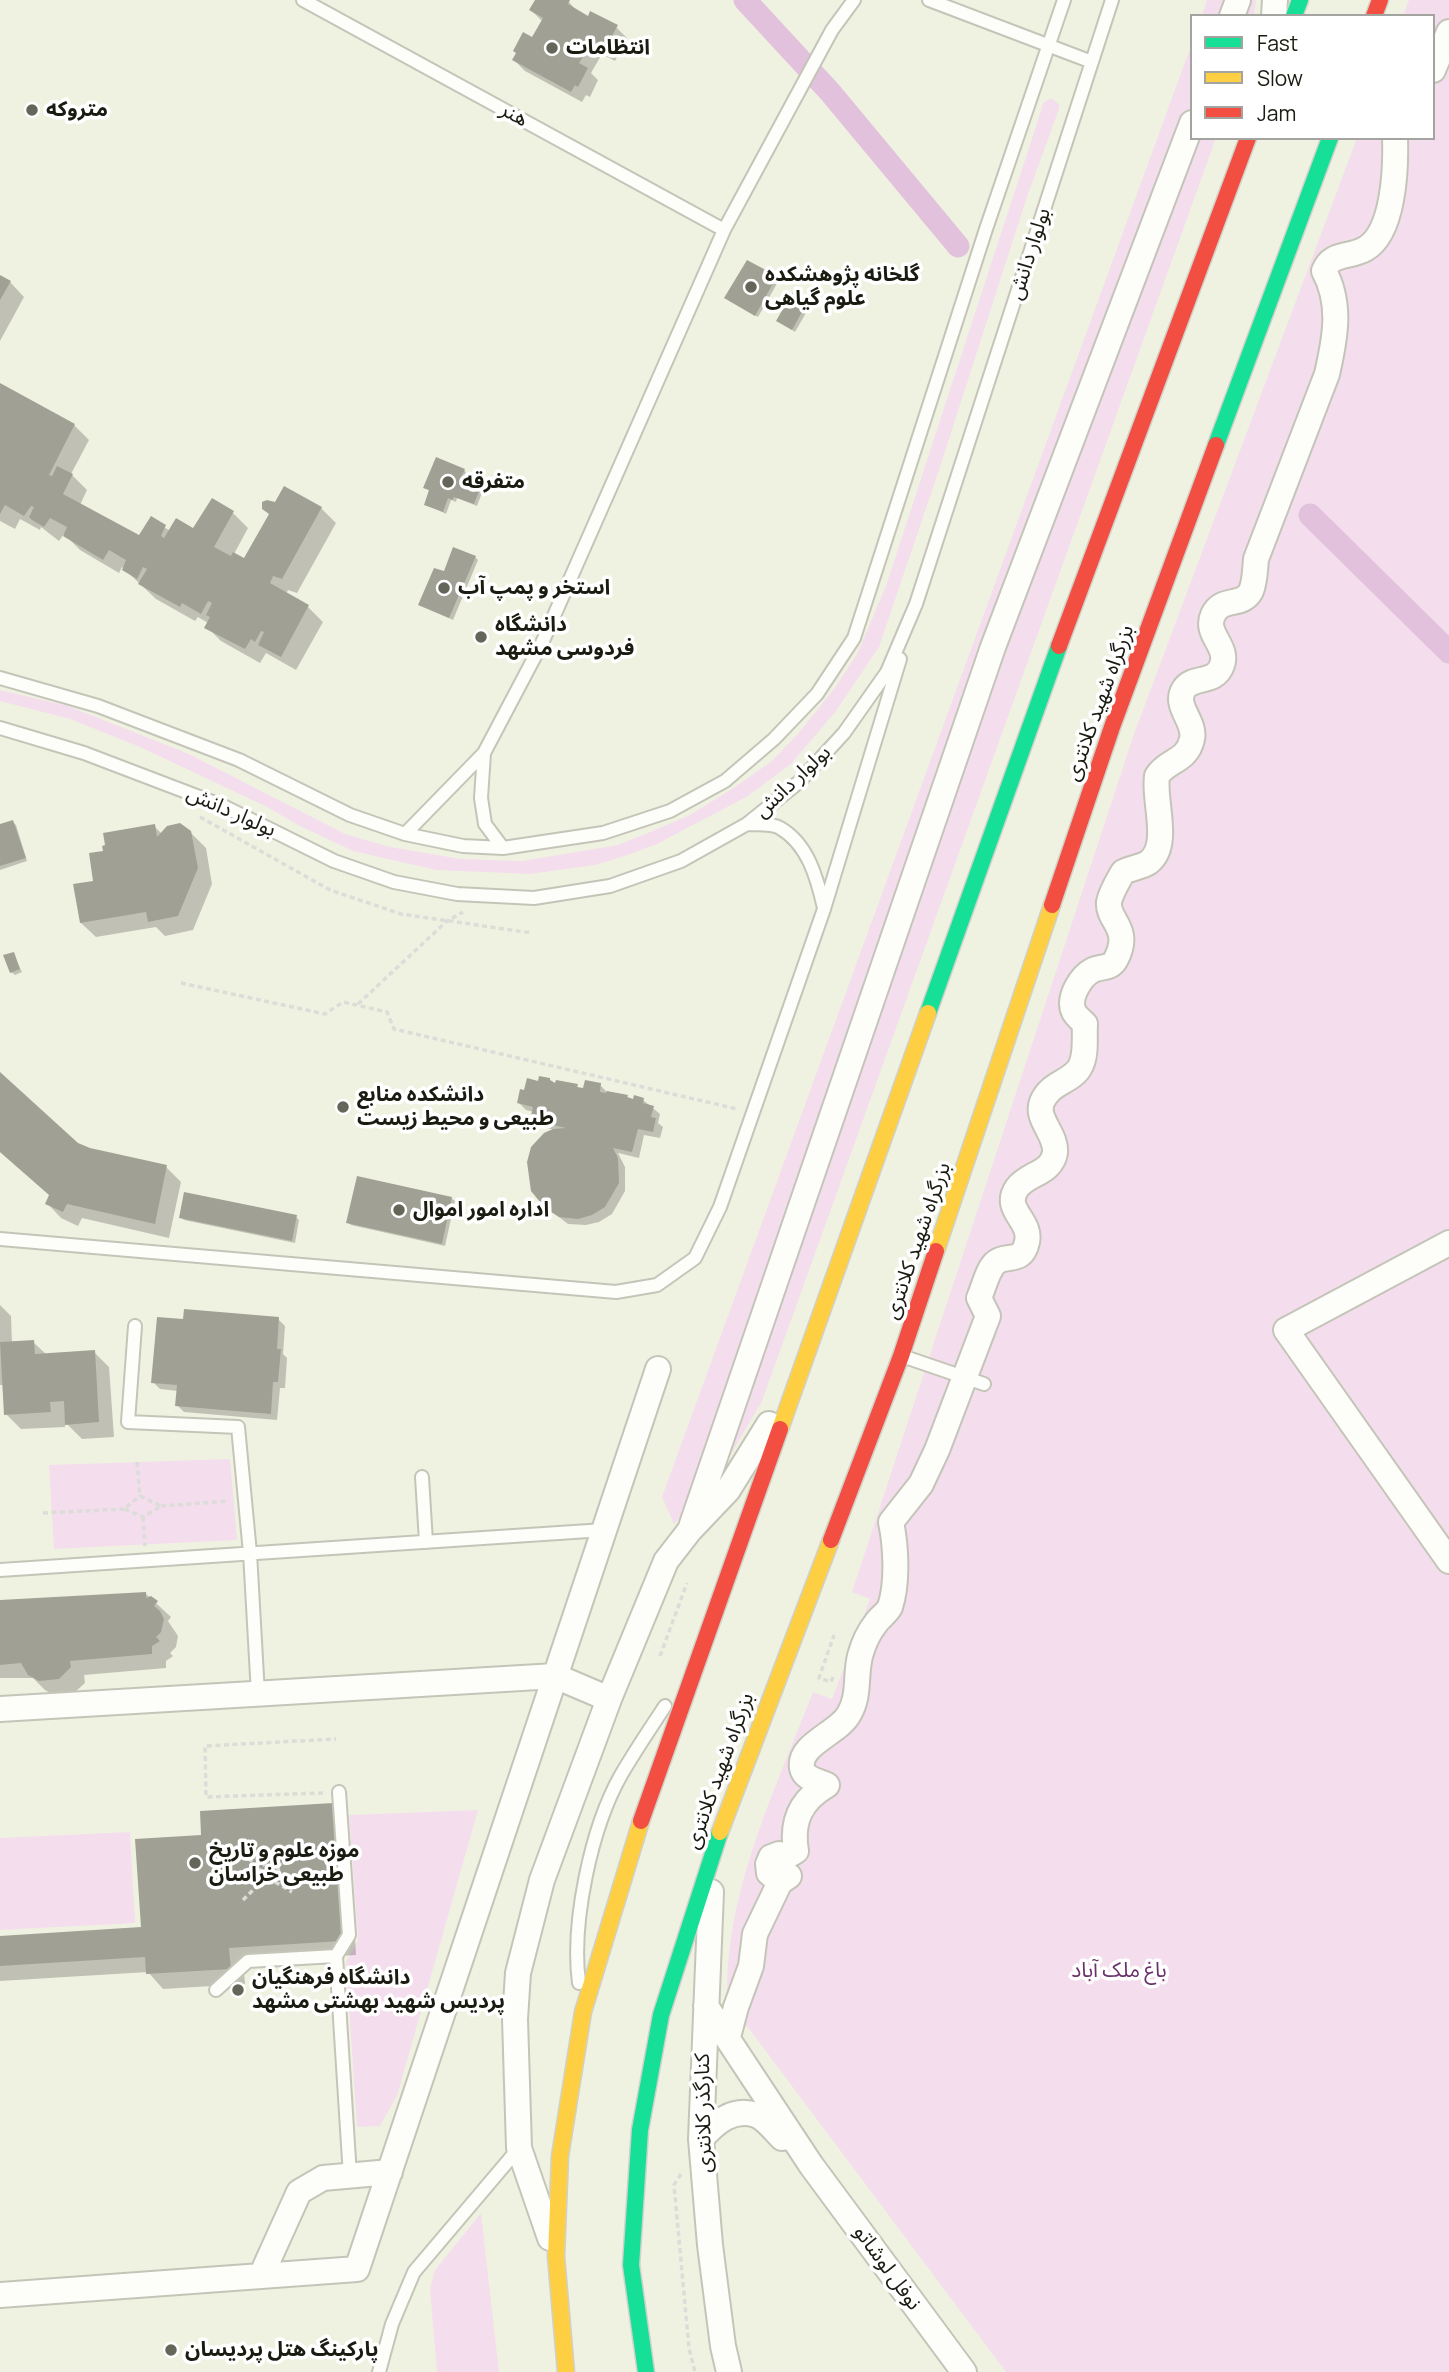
<!DOCTYPE html>
<meta charset="utf-8">
<style>
body{margin:0}
#map{position:relative;width:1449px;height:2372px;overflow:hidden;background:#f0f2e1;font-family:Manrope,sans-serif}
canvas{display:block}
.legend{position:absolute;left:1190px;top:14px;width:245px;height:126px;box-sizing:border-box;background:#fff;border:2px solid #a3a4a0;margin:0;padding:9px 12px;list-style:none;font-size:21px;color:#1a1b11}
.legend li{display:flex;align-items:center;gap:14px;height:35px}
.legend b{width:35px;border:2px solid #a3a4a0}
</style>
<div id="map">
<canvas width="1449" height="2372"></canvas>
<ul class="legend">
<li><b style="height:9px;background:#16e098"></b>Fast</li>
<li><b style="height:9px;background:#ffcf43"></b>Slow</li>
<li><b style="height:9px;background:#f24e42"></b>Jam</li>
</ul>
</div>
<script>
const ctx = document.querySelector('canvas').getContext('2d');
ctx.lineJoin = 'round';
function fillPath(path, color) {
  ctx.fillStyle = color;
  ctx.fill(path, 'evenodd');
}
function stroke(path, color, width, dash) {
  ctx.strokeStyle = color;
  ctx.lineWidth = width;
  ctx.lineCap = dash ? 'butt' : 'round';
  ctx.setLineDash(dash || []);
  ctx.stroke(path);
}
function write(font, color, halo, rows, align = 'center') {
  ctx.font = font + ' Manrope,"Noto Sans Arabic",sans-serif';
  ctx.lineWidth = 7;
  ctx.setLineDash([]);
  ctx.textBaseline = 'middle';
  ctx.strokeStyle = halo;
  ctx.fillStyle = color;
  for (const [text, x, y, turn = 0] of rows) {
    ctx.save();
    ctx.translate(x, y);
    ctx.rotate((+turn || 0) * Math.PI / 180);
    ctx.textAlign = isNaN(turn) ? turn : align;
    if (halo) ctx.strokeText(text, 0, 0);
    ctx.fillText(text, 0, 0);
    ctx.restore();
  }
}
fillPath(new Path2D(`
 M1207 0H1256L1254 16H1202Z
 M1409 0H1449V2372H1006L747 2026 734 2030C731 2015 727 1998 727 1982 730 1881 777 1785 813 1692L832 1699 870 1599 852 1592 1135 731 1357 138H1433V16H1403Z
 M1192 43V138H1216L762 1401 723 1468 674 1524 662 1497Z
 M1051 98 1059 104V109L1027 197 939 470 879 647 836 711 791 764 748 796 657 844 625 856 595 865 530 874 436 870 353 851 300 826 267 807 140 747 70 719 0 701V690L68 706 189 754 345 834 390 847 461 859 522 861 618 845 650 832 690 815 735 787 772 761 797 735 834 689 857 654 886 586 1039 117 1043 103Z
 M230 1459 237 1540 54 1549 49 1465Z
 M478 1810 397 2096 380 2126 357 2127 346 1962 358 1940 349 1815Z
 M130 1832 135 1923 0 1930V1838Z
 M481 2213 499 2372H437L430 2289 435 2270Z`), '#f4deed');
fillPath(new Path2D(`
 M537 0H567L579 13 616 27 627 38 615 61 602 54 591 73 598 80 590 97 586 95 582 102 525 71 514 60 533 40 543 22 531 10Z
 M0 277 10 282 24 297 0 341Z
 M776 277 779 280 758 317 730 301Z
 M807 303 810 306 795 332 778 321Z
 M0 385 74 425 89 440 71 474 87 490 80 505 140 538 152 519 170 531 194 530 233 513 248 528 234 554 245 560 321 508 336 523 297 593 288 590 286 594 308 607 323 622 296 670 266 653 260 663 221 641 206 626 208 623 198 617 195 621 156 599 122 567 119 573 80 550 64 534 59 541 41 527 40 530 20 519 15 529 0 521Z
 M464 470 467 473 464 481 483 490 477 506 457 498 456 502 451 500 446 514 426 504 430 491 425 488Z
 M475 557 478 560 453 620 420 605 446 573Z
 M13 822 16 825 27 861 0 870V826Z
 M154 826 162 834 190 832 206 848 212 884 193 930 165 936 156 927 96 937 81 923 105 853Z
 M13 954 22 972 15 975 11 972Z
 M0 1075 77 1144 90 1150 166 1167 181 1182 169 1238 82 1218 78 1226 61 1218 47 1203 51 1196 0 1152Z
 M552 1083 577 1086 580 1089 600 1085 608 1093 627 1096 630 1100H643L660 1114 658 1123 663 1127 660 1138 644 1135 639 1158 618 1153 625 1167V1191L612 1214 599 1222 586 1225 568 1224 546 1207 555 1130 539 1126 532 1119 534 1112 526 1110 519 1103Z
 M451 1198 455 1201 445 1246 351 1225 348 1222Z
 M181 1217H296L299 1220 295 1243 184 1220Z
 M0 1305 11 1316 12 1343 33 1342 47 1355 94 1352 109 1367 114 1437 82 1439 65 1422V1427L21 1429 6 1414 4 1385H0Z
 M278 1319 285 1326 283 1354 287 1358 285 1388H280L277 1420 184 1412 177 1405 178 1391 160 1389 153 1382Z
 M145 1593 171 1617 168 1621 178 1636 176 1647 170 1653 173 1656 166 1661V1668L84 1675 85 1683 74 1693 55 1696 45 1690 33 1678H0V1602Z
 M333 1805 348 1820 356 1955 243 1962 245 1984 163 1989 148 1972 0 1981V1937L143 1929 203 1837Z`), '#0003');
stroke(new Path2D(`
 M745 0 830 92 958 246
 M1310 515 1449 652`), '#e1c1db', 23);
fillPath(new Path2D(`
 M535 0H570L568 4 588 16 590 11 618 25 603 52 591 44 579 63 588 68 578 87 575 85 571 92 512 60 516 53 513 51 523 32 532 37 543 18 529 10Z
 M29 103 40 110 35 117 25 111Z
 M747 260 777 276 755 316 724 298Z
 M0 275 11 281 0 300Z
 M792 293 808 301 792 330 776 321Z
 M0 383 75 424 49 475 52 476 57 466 73 474 63 494 139 535 151 516 166 525 161 536 164 538 176 518 193 528 212 498 234 511 214 547 231 556 233 552 244 558 269 514 262 509V502L267 500 275 502 284 486 322 507 282 579 273 576 270 583 309 605 281 657 258 645 264 632 261 631 255 642 251 639 245 649 204 628 210 617 206 615 212 603 208 601 201 614 182 603 180 607 138 584 147 569 143 567 137 579 122 570 126 560 109 550 103 560 63 536 67 527 50 518 44 527 32 520 29 517 34 507 31 506 24 516 5 505 0 514Z
 M436 457 465 469 461 478 481 486 474 504 454 497 452 500 448 498 443 512 424 505 429 490 423 488Z
 M453 547 476 556 449 618 418 605 434 568 444 571Z
 M13 820 26 858 0 866V824Z
 M180 823 191 831 198 868 178 916 148 922 146 912 80 923 73 884 93 881 89 853 103 851 102 846 105 845 103 833 155 824 157 837 167 826Z
 M14 952 20 969 10 973 3 955Z
 M0 1072 78 1143 90 1148 167 1165 155 1224 67 1204 63 1212 45 1204 49 1195 0 1152Z
 M539 1076 550 1078V1080L555 1083 556 1080 578 1084 577 1087 583 1088 585 1080 601 1083 600 1092 606 1093 607 1091 628 1095 627 1097 633 1099 634 1095 644 1098 643 1103 654 1106 651 1117 656 1118 653 1132 638 1129 632 1152 613 1148 618 1158 619 1183 605 1207 592 1215 578 1219 559 1217 545 1208 531 1191 527 1162 531 1147 544 1133 553 1129 566 1128 530 1120 533 1107 517 1103 520 1089 524 1090 527 1078 538 1081Z
 M357 1176 452 1197 442 1244 346 1223Z
 M184 1192 297 1215 292 1241 179 1218Z
 M184 1309 279 1317 277 1349H281L278 1382H273L271 1414 175 1406 177 1385 151 1383 157 1317 183 1319Z
 M34 1340 35 1354 95 1350 99 1422 65 1425 64 1401 50 1402 51 1412 4 1415 0 1342Z
 M146 1592V1598L151 1596 158 1601 154 1606 160 1611 164 1619 161 1632 156 1637 160 1641 152 1646V1654L70 1661 71 1667 59 1679 39 1681 28 1675 21 1663 0 1665V1600Z
 M333 1803 342 1941 229 1948 231 1969 146 1974 145 1957 0 1966V1936L141 1927 135 1839 201 1835 200 1811Z`), '#a0a194');
const lane = new Path2D(`
 M303 0 724 230
 M929 0 1092 62
 M0 678 98 706 239 760 350 815 405 834 463 846 503 848 603 833 670 811 725 781 774 739 817 694 854 638 986 229 1064 0
 M0 728 84 753 223 806 334 861 394 882 457 894 534 898 610 886 681 861 747 824 799 782 844 733 887 672 916 604 1112 0
 M484 753 481 798 485 824 503 848
 M747 824C756 825 772 823 780 828 808 844 817 878 824 908
 M405 834 484 753 542 643 724 230 832 30 854 0
 M0 1239 616 1292 657 1285 695 1258 720 1207 824 909 900 659
 M135 1326 128 1422 238 1427 250 1553 258 1694
 M905 1357 984 1384
 M422 1477 426 1542
 M0 1570 604 1530
 M336 1956 349 1935 339 1792
 M579 1983C571 1923 591 1828 621 1775 635 1751 650 1729 665 1706
 M216 1990 248 1961 336 1956 350 2176
 M379 2372 392 2324 414 2272 519 2148`);
const street = new Path2D(`
 M1232 16 1238 0
 M1274 16 1275 0
 M1433 70 1449 32
 M1449 1243 1286 1330 1449 1561
 M690 1530 993 647 1192 123
 M0 1709 555 1676 609 1699
 M780 1882 769 1873 768 1864 771 1857 779 1854 786 1857 796 1851C791 1821 801 1800 827 1785 819 1781 804 1779 802 1768 798 1744 839 1733 849 1714 860 1696 855 1676 860 1656 863 1645 868 1633 876 1623 880 1617 887 1613 890 1607 898 1583 896 1546 891 1522L921 1484 937 1450 988 1316 979 1298C984 1287 987 1271 995 1263 1006 1253 1022 1265 1027 1242 1032 1220 1002 1210 1017 1188 1028 1173 1051 1174 1055 1153 1057 1134 1035 1119 1042 1102 1050 1082 1072 1082 1080 1067 1087 1055 1084 1037 1085 1024 1081 1020 1076 1016 1074 1012 1067 998 1081 976 1093 970 1102 966 1111 969 1116 959 1132 928 1107 921 1109 902 1111 892 1118 881 1123 872 1131 868 1142 867 1149 862 1171 845 1153 800 1157 776 1167 760 1187 762 1192 739 1196 721 1173 706 1184 689 1193 675 1215 685 1222 665 1229 646 1204 634 1213 615 1222 596 1242 608 1251 591 1255 582 1255 569 1256 559L1327 374C1335 339 1342 304 1324 271 1331 252 1349 258 1365 249 1394 233 1396 168 1395 138
 M711 1892 701 2139 710 2245 723 2346 729 2372
 M706 2006 811 2165 964 2372
 M728 2037 736 2007 751 1966 755 1934 780 1882 789 1876
 M701 2139C715 2123 733 2107 756 2115 765 2118 775 2131 782 2138
 M550 2238 519 2148 515 2019 518 1973 542 1880 609 1699 666 1561 690 1530 728 1490 769 1424
 M261 2276 299 2192 323 2178 390 2172
 M0 2295 357 2269 658 1369`);
const fast = new Path2D(`
 M1294 16 1300 0
 M1216 445 1330 138
 M928 1013 1059 646
 M646 2372 631 2265 640 2130 661 2015 720 1832`);
const slow = new Path2D(`
 M936 1251 1052 905
 M780 1429 928 1013
 M720 1832 831 1540
 M566 2372 556 2256 560 2156 583 2012 641 1821`);
const jam = new Path2D(`
 M1374 16 1380 0
 M1059 646 1248 138
 M1052 905 1112 727 1216 445
 M831 1540 901 1356 936 1251
 M641 1821 780 1429`);
stroke(lane, '#c4c5b8', 16);
stroke(street, '#c4c5b8', 28);
stroke(fast, '#d0d1ca', 19);
stroke(slow, '#d0d1ca', 19);
stroke(jam, '#d0d1ca', 19);
stroke(new Path2D(`
 M200 817 330 890 401 914 532 933
 M181 983 325 1014 343 1002 387 1012 394 1029 737 1109
 M358 1004 447 921 463 912
 M137 1462 140 1496
 M140 1496 161 1506 143 1517 124 1509Z
 M161 1506 229 1501
 M43 1513 124 1509
 M143 1517 145 1546
 M660 1656 687 1583
 M833 1677 831 1682 819 1678 834 1635
 M323 1793 206 1797 205 1746 336 1739
 M241 1854 261 1867
 M259 1873a10 10 0 1 1 20 0a10 10 0 1 1-20 0Z
 M278 1867 290 1851
 M275 1882 292 1892
 M243 1900 262 1881
 M681 2174 674 2185 689 2348 695 2372`), '#dcdcd8', 3.5, [5, 3.5]);
stroke(lane, '#fdfdfa', 12);
stroke(street, '#fdfdfa', 24);
stroke(fast, '#16e098', 16);
stroke(slow, '#ffcf43', 16);
stroke(jam, '#f24e42', 16);
for (const [x, y, r, color] of [
 [552,48,7,"#65665a"],
 [32,110,7,"#65665a"],
 [751,287,7,"#65665a"],
 [448,482,7,"#65665a"],
 [444,588,7,"#65665a"],
 [481,637,7,"#65665a"],
 [343,1107,7,"#65665a"],
 [399,1210,7,"#65665a"],
 [195,1863,7,"#65665a"],
 [238,1990,7,"#65665a"],
 [171,2350,7,"#65665a"]
]) {
  const dot = new Path2D();
  dot.arc(x, y, r, 0, 2 * Math.PI);
  ctx.fillStyle = color;
  ctx.fill(dot);
  stroke(dot, '#fff', 2.5);
}
write('bold 21px', '#1a1b11', '#fff', [
 ["انتظامات",566,48],
 ["متروکه",46,110],
 ["گلخانه پژوهشکده",765,275],
 ["علوم گیاهی",765,299],
 ["متفرقه",462,482],
 ["استخر و پمپ آب",458,588],
 ["دانشگاه",495,625],
 ["فردوسی مشهد",495,649],
 ["دانشکده منابع",357,1095],
 ["طبیعی و محیط زیست",357,1119],
 ["اداره امور اموال",413,1210],
 ["موزه علوم و تاریخ",209,1851],
 ["طبیعی خراسان",209,1875],
 ["دانشگاه فرهنگیان",252,1978],
 ["پردیس شهید بهشتی مشهد",252,2002],
 ["پارکینگ هتل پردیسان",185,2350]
], 'left');
write('21px', '#1a1b11', '#fff', [
 ["هنر",514,115,29],
 ["بولوار دانش",1030,254,-72],
 ["بزرگراه شهید کلانتری",1100,703,-70],
 ["بولوار دانش",793,782,-43],
 ["بولوار دانش",231,812,24],
 ["بزرگراه شهید کلانتری",918,1241,-71],
 ["بزرگراه شهید کلانتری",720,1771,-70],
 ["کنارگذر کلانتری",704,2113,-91],
 ["نوفل لوشاتو",887,2268,54]
]);
write('21px', '#6a326a', '#fff', [
 ["باغ ملک آباد",1119,1971]
]);
</script>
